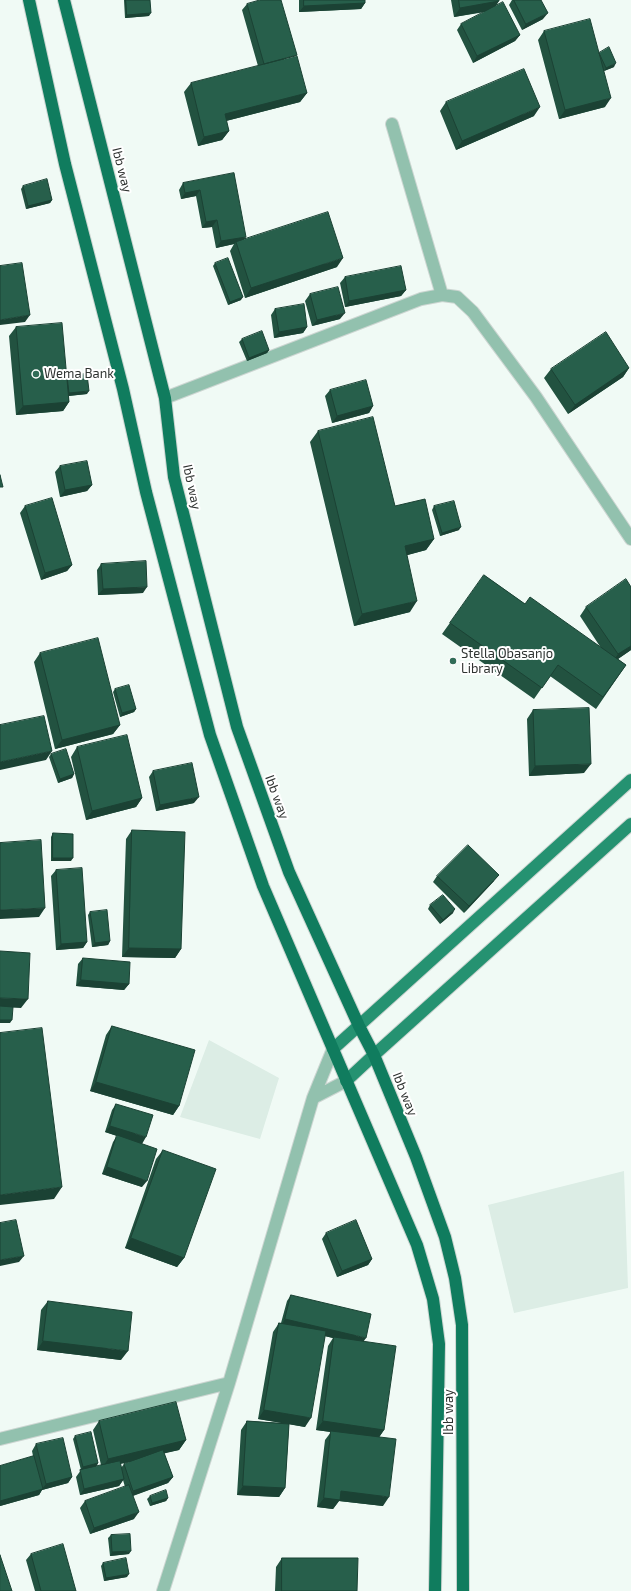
<!DOCTYPE html>
<style>
body{margin:0}
canvas{display:block;background:#f0faf5}
</style>
<canvas width="631" height="1591"></canvas>
<script>
const ctx = document.querySelector('canvas').getContext('2d');
ctx.lineJoin = 'round';
function fillPath(path, color) {
  ctx.fillStyle = color;
  ctx.fill(path, 'evenodd');
}
function stroke(path, color, width, dash) {
  ctx.strokeStyle = color;
  ctx.lineWidth = width;
  ctx.lineCap = dash ? 'butt' : 'round';
  ctx.setLineDash(dash || []);
  ctx.stroke(path);
}
function write(font, color, halo, rows, align = 'center') {
  ctx.font = font + ' "Exo 2",sans-serif';
  ctx.lineWidth = 4;
  ctx.setLineDash([]);
  ctx.textBaseline = 'middle';
  ctx.strokeStyle = halo;
  ctx.fillStyle = color;
  for (const [text, x, y, turn = 0] of rows) {
    ctx.save();
    ctx.translate(x, y);
    ctx.rotate((+turn || 0) * Math.PI / 180);
    ctx.textAlign = isNaN(turn) ? turn : align;
    if (halo) ctx.strokeText(text, 0, 0);
    ctx.fillText(text, 0, 0);
    ctx.restore();
  }
}
fillPath(new Path2D(`
 M209 1040 279 1078 260 1139 180 1117Z
 M624 1171 628 1288 514 1313 488 1205Z`), '#dcede5');
const minor = new Path2D(`
 M392 124 442 295
 M165 398 421 299 442 295 457 297 473 312 536 397 631 539
 M313 1098 346 1081
 M0 1439 229 1383
 M163 1591 229 1383 313 1098 333 1049`);
const major = new Path2D(`
 M333 1049 631 780
 M346 1081 374 1055 631 824`);
const highway = new Path2D(`
 M29 0 65 164 123 389 146 492 210 735 263 886 417 1245 433 1299 439 1344 435 1591
 M64 0 165 398 174 477 237 727 289 872 359 1026 374 1055 416 1157 445 1237 455 1278 462 1325 463 1591`);
stroke(minor, '#cdd6d2', 14);
stroke(major, '#cdd6d2', 14);
stroke(highway, '#cdd6d2', 14);
stroke(minor, '#92c1ae', 12);
stroke(major, '#259271', 12);
stroke(highway, '#107c5e', 12);
fillPath(new Path2D(`
 M124 0H150L149 16 125 18Z
 M299 0H365V3L361 9 299 12Z
 M451 0H499L496 6 520 35 515 41 473 63 457 30 461 24 485 12 454 17Z
 M512 0H541L543 19 522 30 509 5Z
 M247 4 307 93 300 102 226 121 229 131 222 140 198 146 184 92 191 83 258 66 242 10Z
 M544 31 599 53 614 67 604 71 605 107 559 119 538 40Z
 M446 102 534 116 456 150 440 111Z
 M234 173 244 240 337 267 245 298 230 251 234 244 216 248 212 227 202 228 196 196 181 199 179 190 183 183Z
 M23 186 52 200 50 203 26 209 21 189Z
 M215 263 241 300 228 305 213 266Z
 M345 277 406 290 401 296 345 307 340 283Z
 M310 294 340 319 312 326 305 301Z
 M275 309 307 327 303 333 274 338 271 315Z
 M16 327 67 377 87 394 69 396V402L63 411 16 415 9 336Z
 M242 339 269 350 267 353 247 361 239 342Z
 M629 368 623 377 568 414 544 378 551 369Z
 M330 390 373 406 369 413 332 423 325 396Z
 M318 431 395 506 434 539 426 550 407 555 410 612 354 626 310 442Z
 M60 466 92 485 87 491 60 497 55 472Z
 M25 506 72 565 67 571 41 580 20 513Z
 M434 506 459 530 440 536 432 510Z
 M101 564 143 593 98 595 97 570Z
 M484 575 525 604 601 648 580 616 586 607 631 587V650L618 659 626 665 596 709 550 676 534 699 442 634Z
 M40 653 120 725 113 734 55 749 34 662Z
 M115 689 136 709 134 712 120 717 113 692Z
 M533 710 584 773 529 776 527 719Z
 M77 747 142 798 136 807 86 820 71 757Z
 M51 754 74 774 72 778 58 783 49 757Z
 M153 771 194 803 156 811 149 777Z
 M132 830 181 949 175 958 122 957 126 839Z
 M53 833 71 861H51V837Z
 M56 870 87 942 83 948 56 950 51 876Z
 M437 876 494 881 464 913 433 882Z
 M430 905 453 913 440 924 428 909Z
 M90 912 110 941 108 945 92 947 88 915Z
 M83 958 129 984 124 990 76 986 78 964Z
 M112 1026 179 1106 173 1115 90 1091 106 1035Z
 M116 1104 142 1144V1187L102 1174 113 1142 117 1136 105 1132 112 1110Z
 M163 1150 184 1258 177 1267 125 1248 156 1159Z
 M326 1233 372 1259 368 1265 337 1277 322 1239Z
 M291 1295 364 1341 384 1430 379 1437 383 1506 339 1501 333 1509 317 1507 325 1440 331 1432 316 1430 328 1346 333 1338 325 1336 305 1427 289 1424 285 1488 279 1497 237 1495 241 1430 247 1421 283 1423 258 1419 273 1332 279 1323H281L287 1301Z
 M48 1301 121 1360 37 1350 41 1310Z
 M99 1421 186 1440 179 1450 164 1453 173 1477 168 1483 133 1496 134 1519 90 1534 80 1508 85 1501 125 1487 123 1480 119 1486 80 1495 76 1477 81 1470 73 1439 75 1436 98 1463 96 1467 101 1465 93 1430ZM130 1462 124 1464 121 1468 120 1464Z
 M36 1444 72 1477 68 1483 42 1490 39 1495 0 1506V1466L33 1456 32 1451Z
 M150 1496 168 1498 166 1501 150 1506 147 1499Z
 M111 1535 129 1554 110 1556 108 1538Z
 M31 1554 76 1591H35L26 1560Z
 M282 1558 357 1591H275L276 1567Z
 M103 1563 127 1577 104 1581 101 1566Z`), '#225240');
fillPath(new Path2D(`
 M499 1 493 10 454 17 460 8Z
 M365 3 361 9 299 12 304 6Z
 M151 13 149 16 125 18 127 15Z
 M548 13 543 19 522 30 526 24Z
 M520 35 515 41 473 63 477 56Z
 M616 63 614 67 604 71 606 68Z
 M307 93 300 102 218 123 225 114Z
 M611 98 605 107 559 119 565 110Z
 M540 107 534 116 456 150 462 141Z
 M229 131 222 140 198 146 204 137Z
 M200 190 196 196 181 199 185 193Z
 M52 200 50 203 26 209 28 206Z
 M217 220 212 227 202 228 206 222Z
 M246 237 242 243 236 242 234 244 216 248 221 241Z
 M343 258 337 267 245 298 251 288Z
 M406 290 401 296 345 307 349 301Z
 M243 297 241 300 228 305 230 302Z
 M345 313 340 319 312 326 317 320Z
 M30 315 25 322 0 325V320Z
 M307 327 303 333 274 338 279 332Z
 M269 350 267 353 247 361 249 358Z
 M629 368 623 377 568 414 575 405Z
 M89 391 87 394 67 396 69 393Z
 M69 402 63 411 16 415 23 406Z
 M373 406 369 413 332 423 337 416Z
 M92 485 87 491 60 497 65 490Z
 M461 527 459 530 440 536 442 533Z
 M434 539 426 550 397 558 405 546Z
 M72 565 67 571 41 580 45 573Z
 M147 587 143 593 98 595 103 589Z
 M417 601 410 612 354 626 362 614Z
 M631 646V650L612 663 618 654Z
 M136 709 134 712 120 717 122 713Z
 M120 725 113 734 55 749 62 740Z
 M52 751 46 760 0 770V762Z
 M591 764 584 773 529 776 535 766Z
 M74 774 72 778 58 783 60 779Z
 M199 797 194 803 156 811 160 805Z
 M142 798 136 807 86 820 92 811Z
 M53 858H73L71 861H51Z
 M499 875 494 881 464 913 469 906Z
 M45 908 39 917 0 919V910Z
 M455 909 453 913 440 924 443 920Z
 M110 941 108 945 92 947 95 943Z
 M87 942 83 948 56 950 61 944Z
 M129 948 181 949 175 958 122 957Z
 M81 980 129 984 124 990 76 986Z
 M0 998 28 999 21 1008 0 1007Z
 M0 1020H12L10 1023H0Z
 M96 1082 179 1106 173 1115 90 1091Z
 M110 1126 146 1137 142 1144 105 1132Z
 M107 1167 147 1181 142 1187 102 1174Z
 M62 1187 54 1199 0 1205V1195Z
 M131 1238 184 1258 177 1267 125 1248Z
 M24 1256 19 1262 0 1266V1260Z
 M372 1259 368 1265 337 1277 342 1271Z
 M285 1319 366 1338 361 1345 334 1337 333 1338 281 1326Z
 M43 1341 128 1351 121 1360 37 1350Z
 M264 1410 311 1418 305 1427 258 1419Z
 M323 1421 384 1430 378 1439 331 1431V1432L316 1430Z
 M186 1440 179 1450 102 1468 108 1459Z
 M98 1463 96 1467 81 1470 83 1467Z
 M72 1477 68 1483 42 1490 39 1495 0 1506V1501L42 1489 46 1484Z
 M173 1477 168 1483 129 1497 133 1491Z
 M124 1479 119 1486 80 1495 84 1489Z
 M243 1486 285 1488 279 1497 237 1495Z
 M341 1491 389 1497 383 1506 339 1501 333 1509 317 1507 324 1498Z
 M168 1498 166 1501 150 1506 152 1503Z
 M139 1512 134 1519 90 1534 94 1528Z
 M131 1551 129 1554 110 1556 112 1552Z
 M129 1574 127 1577 104 1581 106 1578Z`), '#1b4234');
const building = new Path2D(`
 M126 0H150L151 13 127 15Z
 M260 0H281L297 55 264 64 247 4Z
 M304 0H365V3L304 6Z
 M459 0H499V1L460 8Z
 M514 0H541L548 13 526 24Z
 M503 2 520 35 477 56 461 24Z
 M590 19 611 98 565 110 544 31Z
 M609 47 616 63 606 68 599 53Z
 M297 56 307 93 225 114 229 131 204 137 191 83Z
 M524 69 540 107 462 141 446 102Z
 M234 173 246 237 221 241 217 220 206 222 200 190 185 193 183 183Z
 M47 179 52 200 28 206 23 186Z
 M328 212 343 258 251 288 236 242Z
 M228 258 243 297 230 302 215 263Z
 M22 263 30 315 0 320V266Z
 M401 266 406 290 349 301 345 277Z
 M338 287 345 313 317 320 310 294Z
 M304 304 307 327 279 332 275 309Z
 M62 323 69 402 23 406 16 327Z
 M262 331 269 350 249 358 242 339Z
 M606 332 629 368 575 405 551 369Z
 M87 374 89 391 69 393 67 376Z
 M366 380 373 406 337 416 330 390Z
 M373 417 395 506 425 499 434 539 405 546 417 601 362 614 318 431Z
 M87 461 92 485 65 490 60 466Z
 M0 475 3 487H0Z
 M52 498 72 565 45 573 25 506Z
 M454 501 461 527 442 533 434 506Z
 M146 561 147 587 103 589 101 564Z
 M484 575 525 604 530 597 626 665 603 697 558 665 542 688 450 623Z
 M626 579 631 587V646L618 654 586 607Z
 M98 638 120 725 62 740 40 653Z
 M129 685 136 709 122 713 115 689Z
 M589 708 591 764 535 766 533 710Z
 M44 716 52 751 0 762V725Z
 M127 735 142 798 92 811 77 747Z
 M66 749 74 774 60 779 51 754Z
 M192 763 199 797 160 805 153 771Z
 M132 830 185 832 181 949 129 948Z
 M53 833 73 834V858H53Z
 M41 840 45 908 0 910V843Z
 M468 845 499 875 469 906 437 876Z
 M82 868 87 942 61 944 56 870Z
 M443 895 455 909 443 920 430 905Z
 M107 910 110 941 95 943 90 912Z
 M0 951 30 953 28 999 0 998Z
 M83 958 130 962 129 984 81 980Z
 M0 1006 13 1007 12 1020H0Z
 M112 1026 195 1050 179 1106 96 1082Z
 M42 1028 62 1187 0 1195V1033Z
 M116 1104 153 1115 146 1137 110 1126Z
 M117 1135 157 1149 147 1181 107 1167Z
 M163 1150 216 1169 184 1258 131 1238Z
 M16 1220 24 1256 0 1260V1223Z
 M356 1220 372 1259 342 1271 326 1233Z
 M291 1295 371 1314 366 1338 285 1319Z
 M48 1301 132 1312 128 1351 43 1341Z
 M279 1323 326 1331 311 1418 264 1410Z
 M334 1337 396 1346 384 1430 323 1421Z
 M176 1402 186 1440 108 1459 99 1421Z
 M247 1421 289 1424 285 1488 243 1486Z
 M331 1431 396 1439 389 1497 341 1491 340 1500 324 1498Z
 M91 1432 98 1463 83 1467 75 1436Z
 M63 1438 72 1477 46 1484 36 1444Z
 M163 1450 173 1477 133 1491 124 1464Z
 M34 1456 43 1489 0 1501V1466Z
 M120 1461 124 1479 84 1489 80 1470Z
 M129 1485 139 1512 94 1528 85 1501Z
 M166 1490 168 1498 152 1503 150 1496Z
 M130 1534 131 1551 112 1552 111 1535Z
 M63 1544 76 1591H41L31 1554Z
 M0 1555 12 1591H0Z
 M126 1558 129 1574 106 1578 103 1563Z
 M282 1558H358L357 1591H282Z`);
fillPath(building, '#275f4b');
stroke(building, '#1b4234', 1);
for (const [x, y, r, color] of [
 [36,374,4,"#306c57"],
 [453,661,4,"#306c57"]
]) {
  const dot = new Path2D();
  dot.arc(x, y, r, 0, 2 * Math.PI);
  ctx.fillStyle = color;
  ctx.fill(dot);
  stroke(dot, '#fff', 1.5);
}
write('13px', '#2f3331', '#fff', [
 ["Ibb way",122,170,76],
 ["Ibb way",192,487,78],
 ["Ibb way",277,797,70],
 ["Ibb way",405,1094,68],
 ["Ibb way",449,1412,-90]
]);
write('13px', '#2f3331', '#fff', [
 ["Wema Bank",44,374],
 ["Stella Obasanjo",461,654],
 ["Library",461,669]
], 'left');
</script>
